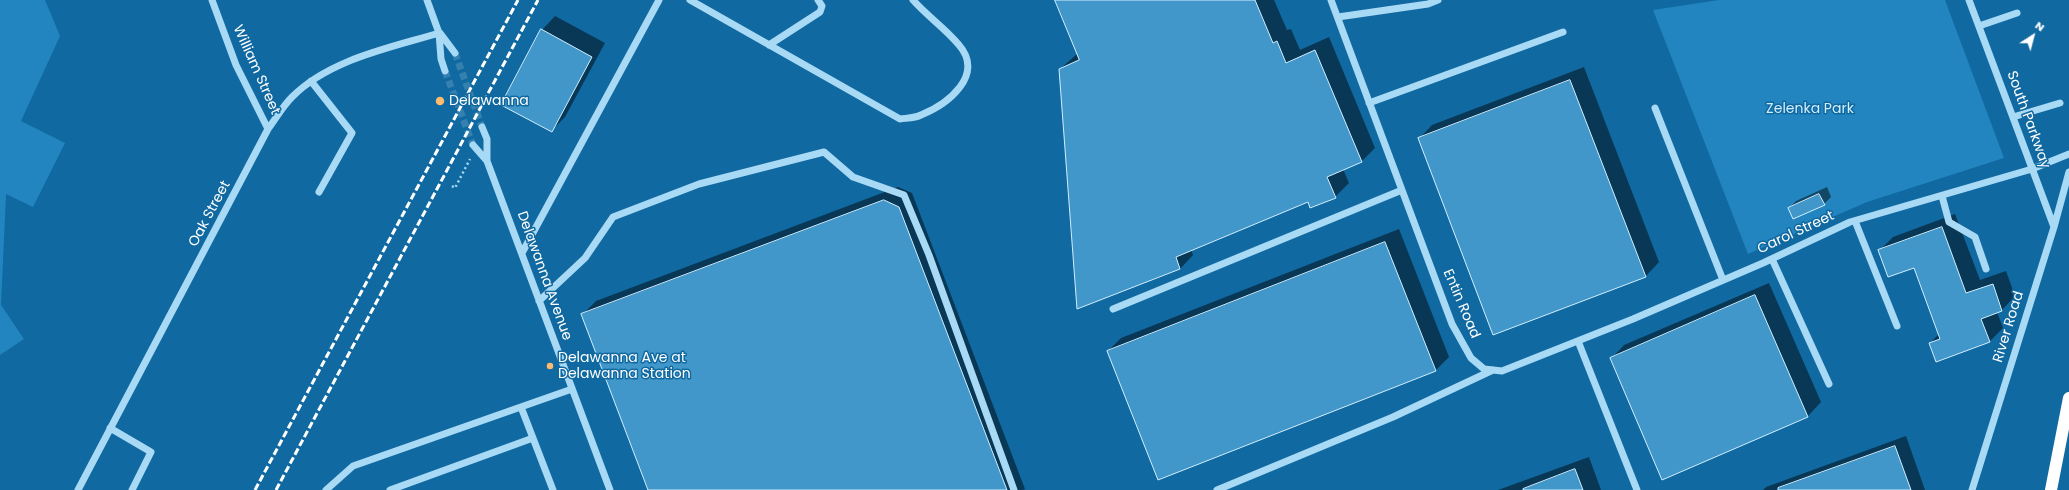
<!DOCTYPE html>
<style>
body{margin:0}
#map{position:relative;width:2069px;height:490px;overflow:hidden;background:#1069a1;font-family:Poppins,sans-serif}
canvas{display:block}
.north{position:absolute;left:2013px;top:16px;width:40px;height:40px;-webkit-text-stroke:3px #1069a1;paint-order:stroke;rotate:36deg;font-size:11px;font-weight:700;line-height:16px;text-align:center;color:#fff}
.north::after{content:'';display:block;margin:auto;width:14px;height:18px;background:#fff;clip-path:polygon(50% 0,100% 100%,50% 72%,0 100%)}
</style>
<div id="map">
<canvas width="2069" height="490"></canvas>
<div class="north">N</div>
</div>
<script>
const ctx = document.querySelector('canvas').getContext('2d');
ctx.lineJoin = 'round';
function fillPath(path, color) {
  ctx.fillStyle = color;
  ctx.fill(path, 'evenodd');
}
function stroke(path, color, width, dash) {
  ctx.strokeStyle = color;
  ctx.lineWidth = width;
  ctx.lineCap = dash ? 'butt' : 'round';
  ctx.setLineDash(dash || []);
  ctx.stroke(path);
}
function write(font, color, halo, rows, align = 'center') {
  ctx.font = font + ' Poppins,sans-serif';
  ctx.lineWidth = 3;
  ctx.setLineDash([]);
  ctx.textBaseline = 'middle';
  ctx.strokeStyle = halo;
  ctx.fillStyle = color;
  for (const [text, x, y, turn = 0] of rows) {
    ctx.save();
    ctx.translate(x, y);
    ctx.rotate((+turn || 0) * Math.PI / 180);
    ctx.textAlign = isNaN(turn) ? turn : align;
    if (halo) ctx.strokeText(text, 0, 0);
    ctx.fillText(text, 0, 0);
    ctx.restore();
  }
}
fillPath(new Path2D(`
 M0 0H45L60 36 21 121 65 143 33 207 6 194 1 305 24 339 0 355Z
 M1719 0H1945L2004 158 1867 202 1748 254 1653 10Z`), '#2385bf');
fillPath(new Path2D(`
 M1056 0H1274L1287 30 1291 29 1300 50 1329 37 1375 148 1362 161 1343 169 1349 183 1335 197 1308 201 1191 249 1193 255 1180 269 1060 69 1077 54Z
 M555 16 605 43 565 117 551 131 542 30Z
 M1584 67 1659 262 1646 276 1419 139 1432 125Z
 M898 187 912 193 1025 489 1023 490H649L583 314 596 301Z
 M1827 187 1831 197 1824 204 1789 208 1796 201Z
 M1955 214 1980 280 2006 271 2015 296 2002 310 1997 312 2003 328 1989 342 1930 343 1939 334 1914 266 1879 251 1893 237Z
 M1399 229 1449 357 1436 370 1158 479 1108 351 1121 338Z
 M1769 283 1821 402 1808 416 1663 478 1611 359 1624 345Z
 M1906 436 1925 490H1763L1766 487Z
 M1589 457 1601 490H1498Z`), '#0007');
const building = new Path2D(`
 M1055 0H1255L1273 43 1277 41 1286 63 1315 50 1362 162 1327 177 1336 198 1310 208 1308 202 1176 257 1180 269 1077 309 1059 69 1079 60Z
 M541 29 592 57 552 132 501 105Z
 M1570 80 1646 277 1493 335 1418 138Z
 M1819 194 1825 205 1793 219 1788 208Z
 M884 200 899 207 1007 490H648L581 314Z
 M1942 227 1966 293 1993 284 2002 311 1981 319 1990 342 1936 362 1929 343 1940 339 1914 268 1888 277 1878 250Z
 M1385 242 1436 371 1158 480 1107 351Z
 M1755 295 1808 417 1662 480 1610 358Z
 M1895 446 1911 490H1778V488Z
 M1575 469 1583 490H1523V489Z`);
fillPath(building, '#4297ca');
stroke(building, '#d1eefe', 1);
stroke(new Path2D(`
 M455 53 482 127
 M445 71 473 145`), '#3480af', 7, [7, 3.5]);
stroke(new Path2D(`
 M452 186 455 188 470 159`), '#a8d9f5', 2.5, [2, 3]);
stroke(new Path2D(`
 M212 0 236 65 268 129
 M427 0 439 33 441 59 445 71
 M690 0 900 119C907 118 915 118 921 115 948 104 985 75 959 45 945 28 927 16 913 0
 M1331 0 1452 324 1471 358 1484 369 1502 371 1633 319 1763 263 1850 222 2032 169 2069 154
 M1969 0 2054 227
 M1338 17 1428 4 1438 0
 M1979 26 2017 13
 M440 33 455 53
 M769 45 820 12 822 6 818 0
 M311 81 352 133 319 192
 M1369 103 1563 32
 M1655 108 1723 280
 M2013 117 2060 103
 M482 127 487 139V161L610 490
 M473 145 487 161
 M1942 196 1949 222 1975 237 1986 269
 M1855 221 1897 326
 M522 253 659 0
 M1772 259 1829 384
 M539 301 585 258 613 217 699 184 824 152 853 177 904 195 929 255 1014 490
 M1113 309C1210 270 1305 229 1402 190
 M1578 341 1637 490
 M521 407 553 490
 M110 428 151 452 132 490
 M78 490 268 129C276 118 283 106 292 97 330 59 390 48 439 33
 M326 490 353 466 572 389
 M390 490 533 438
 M1217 490 1393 417 1493 370
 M1972 490 2054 227 2069 172`), '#a8d9f5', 7);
stroke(new Path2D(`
 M2051 490 2069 398`), '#fff', 12);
stroke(new Path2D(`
 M255 490 518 0
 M276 490 538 0`), '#fff', 3, [7, 3]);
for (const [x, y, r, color] of [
 [440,101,5,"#ffbb6d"],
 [550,366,4,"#ffbb6d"]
]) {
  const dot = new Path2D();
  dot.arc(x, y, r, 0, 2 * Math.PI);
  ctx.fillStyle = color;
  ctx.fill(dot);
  stroke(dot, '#1069a1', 1.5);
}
write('14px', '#fff', '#1069a1', [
 ["William Street",256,70,66],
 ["South Parkway",2028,120,70],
 ["Oak Street",210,214,-62],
 ["Carol Street",1796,233,-25],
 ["Delawanna Avenue",544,276,70],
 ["Entin Road",1461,304,67],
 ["River Road",2009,327,-73]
]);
write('14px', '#fff', '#1069a1', [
 ["Delawanna",449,101],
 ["Delawanna Ave at",558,358],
 ["Delawanna Station",558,374]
], 'left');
write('14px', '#d1eefe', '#1069a1', [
 ["Zelenka Park",1810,109]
]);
</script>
